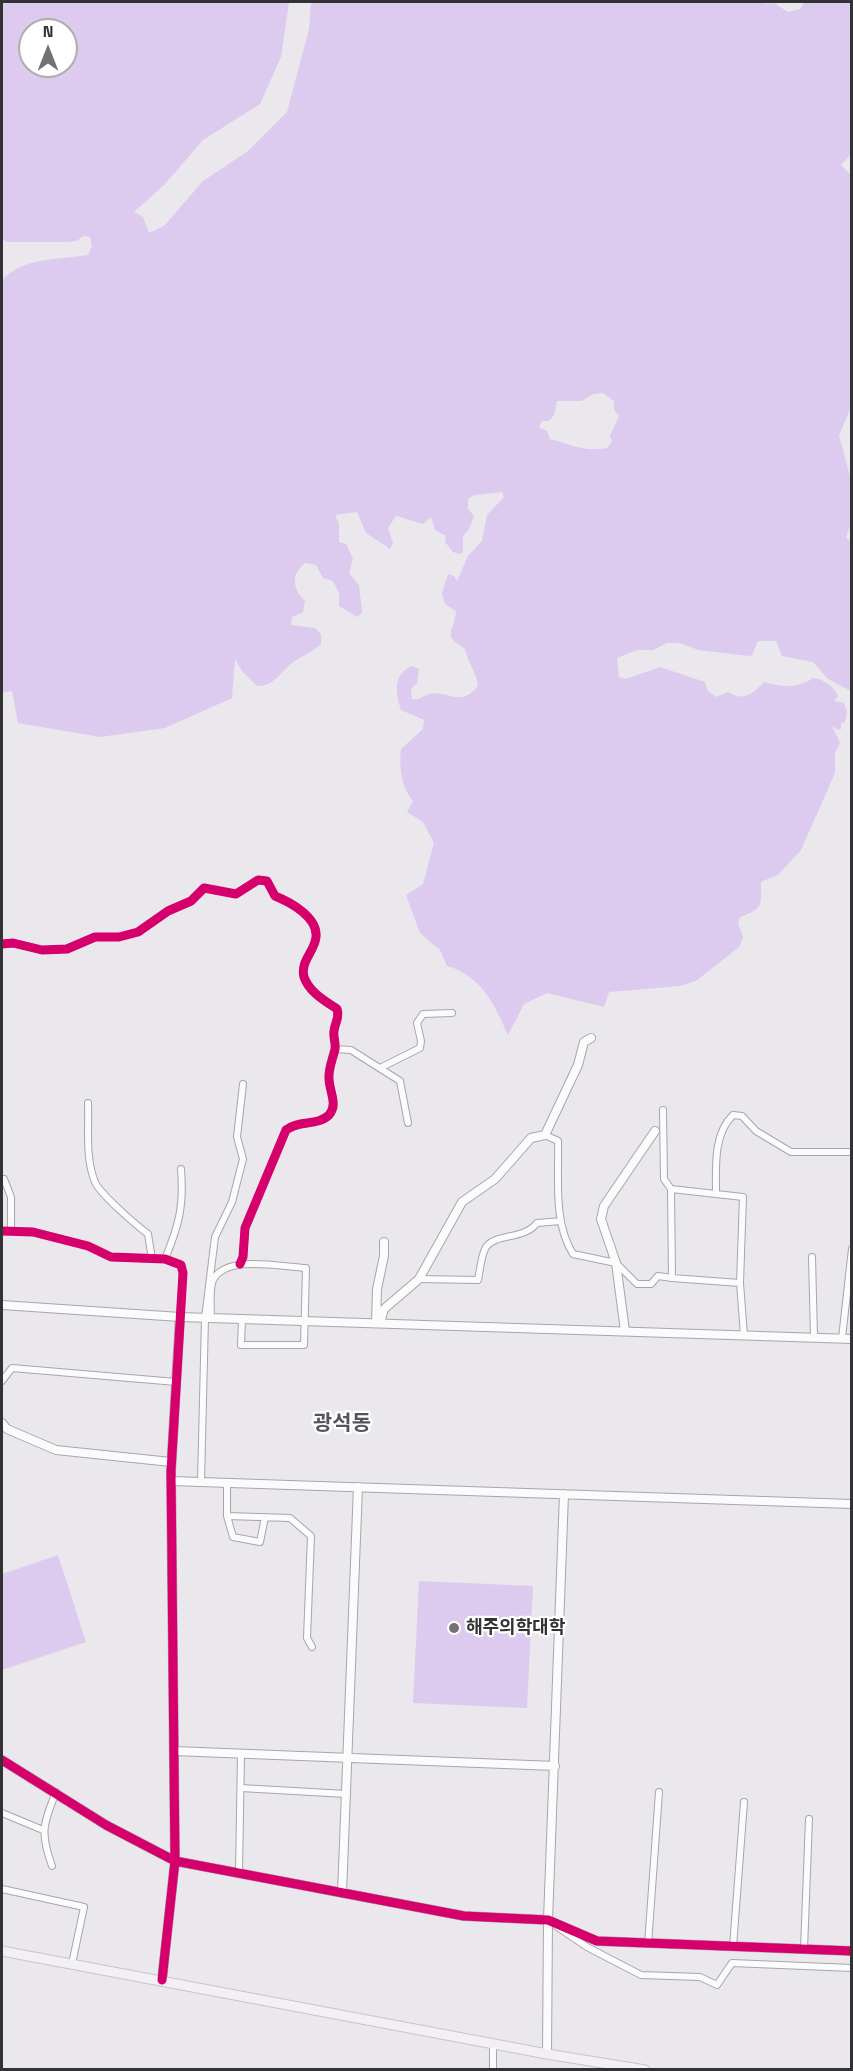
<!DOCTYPE html>
<meta charset="utf-8">
<style>
body{margin:0}
#map{position:relative;width:853px;height:2071px;overflow:hidden;background:#eae7ed;font-family:"Space Grotesk",sans-serif}
canvas{display:block}
.frame{position:absolute;inset:0;border:3px solid #323134;pointer-events:none}
.north{position:absolute;left:18px;top:18px;width:60px;height:60px;box-sizing:border-box;background:#fff;border:2px solid #adadae;border-radius:50%;rotate:0deg;font-size:16px;font-weight:700;line-height:24px;text-align:center;color:#323134}
.north::after{content:'';display:block;margin:auto;width:21px;height:27px;background:#727175;clip-path:polygon(50% 0,100% 100%,50% 72%,0 100%)}
</style>
<div id="map">
<canvas width="853" height="2071"></canvas>
<div class="frame"></div>
<div class="north">N</div>
</div>
<script>
const ctx = document.querySelector('canvas').getContext('2d');
ctx.lineJoin = 'round';
function fillPath(path, color) {
  ctx.fillStyle = color;
  ctx.fill(path, 'evenodd');
}
function stroke(path, color, width, dash) {
  ctx.strokeStyle = color;
  ctx.lineWidth = width;
  ctx.lineCap = dash ? 'butt' : 'round';
  ctx.setLineDash(dash || []);
  ctx.stroke(path);
}
function write(font, color, halo, rows, align = 'center') {
  ctx.font = font + ' "Space Grotesk","Noto Sans KR",sans-serif';
  ctx.lineWidth = 4.5;
  ctx.setLineDash([]);
  ctx.textBaseline = 'middle';
  ctx.strokeStyle = halo;
  ctx.fillStyle = color;
  for (const [text, x, y, turn = 0] of rows) {
    ctx.save();
    ctx.translate(x, y);
    ctx.rotate((+turn || 0) * Math.PI / 180);
    ctx.textAlign = isNaN(turn) ? turn : align;
    if (halo) ctx.strokeText(text, 0, 0);
    ctx.fillText(text, 0, 0);
    ctx.restore();
  }
}
fillPath(new Path2D(`
 M2 2H289L281 57 260 104 203 140 164 185 134 212 143 217 149 233 164 226 203 181 248 151 287 112 309 29 311 2H765L766 4 774 3 788 12 800 9 804 2H851V154L841 165 852 176V393L849 412 839 435 852 484 851 523 846 537 852 544 851 691 828 679 813 662 782 656 776 641H758L752 655 749 656 698 650 680 643H667L653 650H637L617 658 619 677 626 679 660 667 705 682 708 691 716 697 728 692C744 702 752 694 764 682 782 687 798 689 813 678 823 679 834 686 838 696L834 701 844 703 847 712 845 722 841 723V729L838 730 832 726 840 743 835 753V773L801 850 779 874 761 882C761 906 764 908 740 917L738 923 743 937 739 947 696 981 680 986 609 992 604 1007 547 993 524 1004 508 1035C494 1004 482 976 447 966L440 950 420 933 406 895 423 884 434 843 423 822 407 812 413 801C401 787 399 768 401 749L423 729 424 720 401 710C396 693 392 676 411 666L419 669 417 683 411 689 412 699C420 701 422 696 429 694 449 689 459 709 478 686 476 671 468 663 465 649 441 634 454 634 456 611L445 604 442 593 448 574 454 576 457 581 468 556 482 541 487 515 504 497 502 492 475 495 468 499V509L474 516 469 529 463 536V552L460 554 453 552 445 542 446 536 435 530 431 517 423 524 396 516 388 528 393 543 390 549 366 533 357 512 335 515 339 524V542L346 544 353 559 349 573 359 585 362 612 357 617 339 606V593L333 581 323 578 316 565 305 563C291 575 292 588 305 601L303 612 292 617 291 625 315 628 321 634V644C312 652 302 656 292 663 280 672 275 686 257 686L242 671 235 659 232 698 165 728 100 737 18 723 12 691 2 693V280C24 257 57 260 88 255L92 246 90 237 83 236 77 241 67 242H7L2 238ZM30 30H66V66H30ZM603 393 614 401V410L619 416 610 436 612 442 607 448C583 452 573 445 550 439L547 431 539 427 542 421H549L554 415 557 401H582L593 394Z
 M58 1555 86 1642 2 1670V1574Z
 M419 1581 533 1586 527 1708 413 1703Z`), '#dccbef');
const minor = new Path2D(`
 M2 944 13 943 42 950 67 949 95 937H119L138 932 168 911 191 901 204 888 236 894 258 880 267 881 275 896C290 902 318 917 316 937 315 951 300 961 304 977 309 992 325 1001 337 1009 340 1018 335 1022 334 1031 333 1037 336 1043 335 1049 333 1058 329 1067 329 1076 328 1090 339 1104 329 1115 318 1126 298 1120 286 1130L245 1228 243 1257 240 1264
 M335 1049 351 1050 400 1081 408 1123
 M380 1068 420 1048 421 1041 417 1023 423 1014 452 1013
 M88 1103C89 1128 85 1158 95 1182 100 1194 136 1225 148 1234L152 1259
 M663 1110 664 1179 671 1189 672 1278 740 1283
 M545 1135 558 1141C559 1178 553 1222 573 1254L616 1263 637 1284H651L658 1276 672 1278
 M4 1179 11 1197V1231
 M671 1189 743 1197 740 1283 744 1335
 M716 1194C716 1168 713 1134 733 1115L742 1116 756 1131 791 1152H852
 M2 1231 33 1232 88 1246 111 1257 165 1259 181 1265 183 1273 180 1317
 M812 1257 814 1337
 M165 1259C179 1225 184 1206 181 1169
 M419 1279 478 1280C480 1271 481 1255 486 1247 496 1233 524 1240 537 1223L561 1221
 M211 1318C211 1307 209 1290 213 1280 226 1254 282 1267 306 1268L304 1345H241L242 1319
 M842 1338 852 1249
 M2 1381 12 1368 176 1382
 M201 1482 205 1318 215 1237 232 1202 243 1159 237 1137 243 1084
 M227 1483V1516L290 1518 311 1536 307 1638 312 1647
 M227 1516 233 1537 260 1542 265 1517
 M241 1788 346 1794
 M2 1813 43 1830
 M52 1866C40 1833 43 1824 56 1792
 M239 1873 241 1753
 M2 1889 84 1907 72 1964
 M556 1926 587 1947 641 1975 700 1977 717 1985 732 1963 852 1968
 M648 1944 659 1792
 M733 1947 744 1802
 M804 1949 809 1819
 M493 2070V2044`);
const tertiary = new Path2D(`
 M376 1323 377 1289 384 1256V1242
 M380 1323 384 1309 419 1279 462 1202 495 1179 531 1138 545 1135 578 1065 584 1042 591 1038
 M625 1331 616 1263 601 1219 604 1206 655 1131
 M2 1423 7 1429 56 1450 171 1462
 M171 1481 852 1504
 M174 1751 555 1766
 M2 1760 106 1825 175 1861 464 1916 548 1920 597 1941 852 1951
 M342 1893 358 1487
 M162 1980 175 1861 171 1471 180 1317
 M547 2054 548 1920 564 1494`);
const secondary = new Path2D(`
 M2 1305 180 1317 852 1339`);
const primary = new Path2D(`
 M2 1951 547 2054 645 2070`);
stroke(minor, '#a7a6aa', 8);
stroke(tertiary, '#a7a6aa', 10);
stroke(secondary, '#a7a6aa', 10);
stroke(primary, '#c7c5c8', 11);
stroke(minor, '#fcfbfc', 6);
stroke(tertiary, '#fcfbfc', 8);
stroke(secondary, '#fcfbfc', 8);
stroke(primary, '#f2f0f5', 9);
stroke(new Path2D(`
 M2 944 13 943 42 950 67 949 95 937H119L138 932 168 911 191 901 204 888 236 894 258 880 267 881 275 896C290 902 318 917 316 937 315 951 300 961 304 977 309 992 325 1001 337 1009 340 1018 335 1022 334 1031 333 1037 336 1043 335 1049 333 1058 329 1067 329 1076 328 1090 339 1104 329 1115 318 1126 298 1120 286 1130L245 1228 243 1257 240 1264
 M2 1231 33 1232 88 1246 111 1257 165 1259 181 1265 183 1273 171 1471 175 1861 162 1980
 M2 1760 106 1825 175 1861 464 1916 548 1920 597 1941 852 1951`), '#d6006c', 9);
for (const [x, y, r, color] of [
 [454,1628,6,"#727175"]
]) {
  const dot = new Path2D();
  dot.arc(x, y, r, 0, 2 * Math.PI);
  ctx.fillStyle = color;
  ctx.fill(dot);
  stroke(dot, '#fff', 2);
}
write('bold 18px', '#323134', '#fff', [
 ["해주의학대학",466,1628]
], 'left');
write('bold 21px', '#57535c', '#fff', [
 ["광석동",342,1424]
]);
</script>
